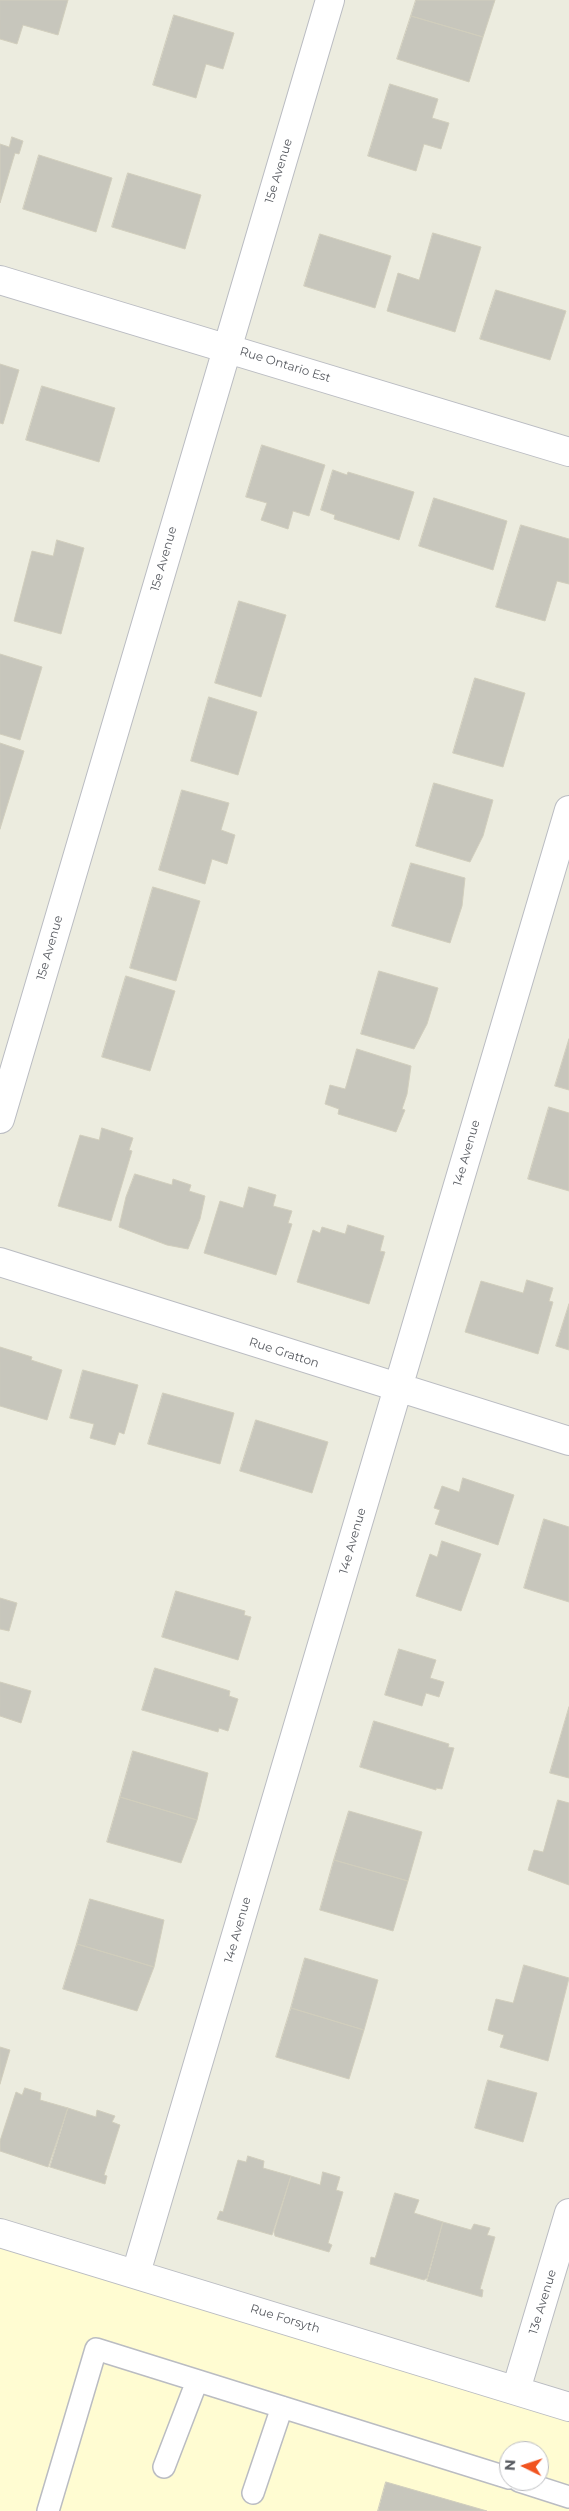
<!DOCTYPE html>
<style>
body{margin:0}
#map{position:relative;width:569px;height:2511px;overflow:hidden;background:#ececdf;font-family:Montserrat,sans-serif}
canvas{display:block}
.north{position:absolute;left:499px;top:2441px;width:50px;height:50px;box-sizing:border-box;background:#fff;border:1px solid #bcbdc0;border-radius:50%;rotate:274deg;font-size:14px;font-weight:700;line-height:20px;text-align:center;color:#585b61}
.north::after{content:'';display:block;margin:auto;width:18px;height:22px;background:#f15420;clip-path:polygon(50% 0,100% 100%,50% 72%,0 100%)}
</style>
<div id="map">
<canvas width="569" height="2511"></canvas>
<div class="north">N</div>
</div>
<script>
const ctx = document.querySelector('canvas').getContext('2d');
ctx.lineJoin = 'round';
function fillPath(path, color) {
  ctx.fillStyle = color;
  ctx.fill(path, 'evenodd');
}
function stroke(path, color, width, dash) {
  ctx.strokeStyle = color;
  ctx.lineWidth = width;
  ctx.lineCap = dash ? 'butt' : 'round';
  ctx.setLineDash(dash || []);
  ctx.stroke(path);
}
function write(font, color, halo, rows, align = 'center') {
  ctx.font = font + ' Montserrat,sans-serif';
  ctx.lineWidth = 4;
  ctx.setLineDash([]);
  ctx.textBaseline = 'middle';
  ctx.strokeStyle = halo;
  ctx.fillStyle = color;
  for (const [text, x, y, turn = 0] of rows) {
    ctx.save();
    ctx.translate(x, y);
    ctx.rotate((+turn || 0) * Math.PI / 180);
    ctx.textAlign = isNaN(turn) ? turn : align;
    if (halo) ctx.strokeText(text, 0, 0);
    ctx.fillText(text, 0, 0);
    ctx.restore();
  }
}
fillPath(new Path2D(`
 M0 2238 569 2413V2511H0ZM509 2451H539V2481H509Z`), '#fffcd2');
const building = new Path2D(`
 M0 0H68L58 35 23 25 17 44 0 39Z
 M416 0H495L483 37 411 16Z
 M174 15 234 33 223 69 206 64 196 98 153 85Z
 M411 16 483 37 469 82 397 59Z
 M390 84 438 99 432 118 449 123 441 149 424 144 416 171 368 156Z
 M12 137 23 141 19 154 15 153 0 203V144L9 147Z
 M39 155 112 178 96 232 23 209Z
 M128 173 201 195 185 249 112 227Z
 M433 233 481 247 455 332 387 311 398 273 419 280Z
 M320 234 391 256 375 308 304 286Z
 M496 290 566 311 550 360 480 339Z
 M0 364 19 370 3 424 0 423Z
 M42 386 115 408 99 462 26 440Z
 M262 445 325 465 309 516 293 511 288 529 261 520 267 503 246 497Z
 M333 470 347 475 348 472 414 492 399 540 334 519 335 515 321 510Z
 M434 498 507 521 493 570 419 546Z
 M521 525 569 539V584L557 581 545 621 496 607Z
 M57 540 84 548 61 634 14 621 32 551 53 556Z
 M239 601 286 615 261 697 215 683Z
 M0 654 42 667 20 740 0 734Z
 M475 678 525 693 503 767 453 753Z
 M209 697 257 712 238 775 191 761Z
 M0 743 24 751 0 829Z
 M434 783 493 800 483 836 470 862 416 846Z
 M182 790 229 803 221 830 235 835 227 864 212 859 205 884 159 870Z
 M411 863 465 878 462 906 450 943 392 926Z
 M153 887 200 901 176 981 130 968Z
 M379 971 438 988 427 1024 414 1049 361 1034Z
 M126 976 175 991 150 1071 102 1057Z
 M569 1039V1090L555 1086Z
 M357 1049 411 1066 407 1094 402 1109 405 1110 396 1132 338 1114 339 1109 325 1104 330 1085 345 1089Z
 M549 1107 569 1113V1191L528 1179Z
 M102 1128 133 1138 129 1150 132 1151 111 1221 58 1206 80 1135 99 1140Z
 M135 1174 172 1185 173 1179 191 1185 189 1191 205 1196 200 1219 188 1249 167 1245 119 1227 126 1197Z
 M249 1187 276 1195 273 1206 292 1211 288 1223 292 1224 276 1275 204 1253 220 1201 243 1208Z
 M348 1225 384 1236 380 1251 385 1252 369 1304 297 1282 313 1230 320 1233 322 1227 345 1234Z
 M527 1280 553 1288 549 1301 553 1302 538 1354 465 1332 481 1281 523 1293Z
 M569 1304V1350L556 1346Z
 M0 1347 32 1357 31 1360 62 1370 47 1420 0 1406Z
 M83 1370 138 1385 124 1434 119 1432 115 1445 90 1438 94 1424 70 1418Z
 M163 1393 234 1413 220 1464 148 1444Z
 M256 1420 328 1442 312 1493 240 1471Z
 M463 1478 514 1495 498 1545 435 1524 440 1510 434 1508 442 1486 459 1492Z
 M544 1519 569 1527V1602L524 1588Z
 M442 1541 481 1554 461 1611 416 1596 430 1554 437 1557Z
 M176 1591 245 1611 244 1615 251 1617 238 1660 162 1637Z
 M0 1598 17 1603 9 1631 0 1629Z
 M399 1649 436 1660 430 1678 444 1682 439 1697 426 1693 422 1706 385 1695Z
 M155 1668 230 1691 229 1696 238 1699 228 1731 219 1728 218 1732 142 1710Z
 M0 1682 31 1691 21 1723 0 1716Z
 M569 1707V1778L550 1773Z
 M374 1721 449 1744 448 1747 454 1748 442 1789 436 1788V1790L360 1767Z
 M133 1751 208 1773 197 1820 120 1797Z
 M120 1797 197 1820 181 1863 107 1842Z
 M558 1800 569 1803V1885L528 1870 534 1850 543 1852Z
 M349 1811 422 1832 408 1881 334 1860Z
 M334 1860 408 1881 393 1931 320 1910Z
 M90 1899 164 1920 154 1967 77 1944Z
 M77 1944 154 1967 137 2011 63 1989Z
 M305 1958 378 1980 364 2030 291 2008Z
 M524 1965 569 1978 548 2061 500 2047 504 2035 488 2030 496 1999 513 2003Z
 M291 2008 364 2030 349 2079 276 2057Z
 M0 2047 10 2050 0 2084Z
 M488 2080 537 2093 523 2142 475 2128Z
 M25 2088 41 2093 40 2100 68 2108 48 2167 0 2151V2141L16 2092 22 2095Z
 M68 2108 96 2117 97 2110 115 2116 112 2122 120 2125 104 2175 107 2176 105 2184 50 2167Z
 M248 2156 264 2161 263 2168 291 2176 272 2235 217 2219 220 2211 223 2212 238 2160 246 2162Z
 M323 2172 340 2177 336 2190 343 2192 328 2243 332 2245 329 2252 275 2236 274 2232 291 2176 320 2185Z
 M395 2193 419 2200 414 2213 443 2222 427 2278 424 2280 370 2264 371 2257 375 2258Z
 M443 2222 471 2230 474 2224 490 2228 487 2235 495 2237 480 2289 483 2290 482 2297 427 2281Z
 M386 2482 487 2511H378Z`);
fillPath(building, '#c7c6bc');
stroke(building, '#d1cebd', 1);
const service = new Path2D(`
 M164 2467 197 2381
 M519 2481 569 2497
 M253 2493 282 2407
 M48 2511 96 2349 509 2478`);
const minor = new Path2D(`
 M0 280 569 452
 M0 1119 330 0
 M0 1262 569 1441
 M0 2233 569 2407
 M136 2273 569 810
 M516 2390 569 2213`);
stroke(service, '#babcc2', 24);
stroke(minor, '#babcc2', 30);
stroke(service, '#fff', 21);
stroke(minor, '#fff', 28);
write('12px', '#585b61', '#fff', [
 ["15e Avenue",279,171,-73],
 ["Rue Ontario Est",285,365,17],
 ["15e Avenue",164,559,-74],
 ["15e Avenue",50,948,-74],
 ["14e Avenue",467,1153,-74],
 ["Rue Gratton",284,1353,18],
 ["14e Avenue",353,1541,-74],
 ["14e Avenue",238,1930,-74],
 ["13e Avenue",543,2302,-73],
 ["Rue Forsyth",285,2319,17]
]);
</script>
